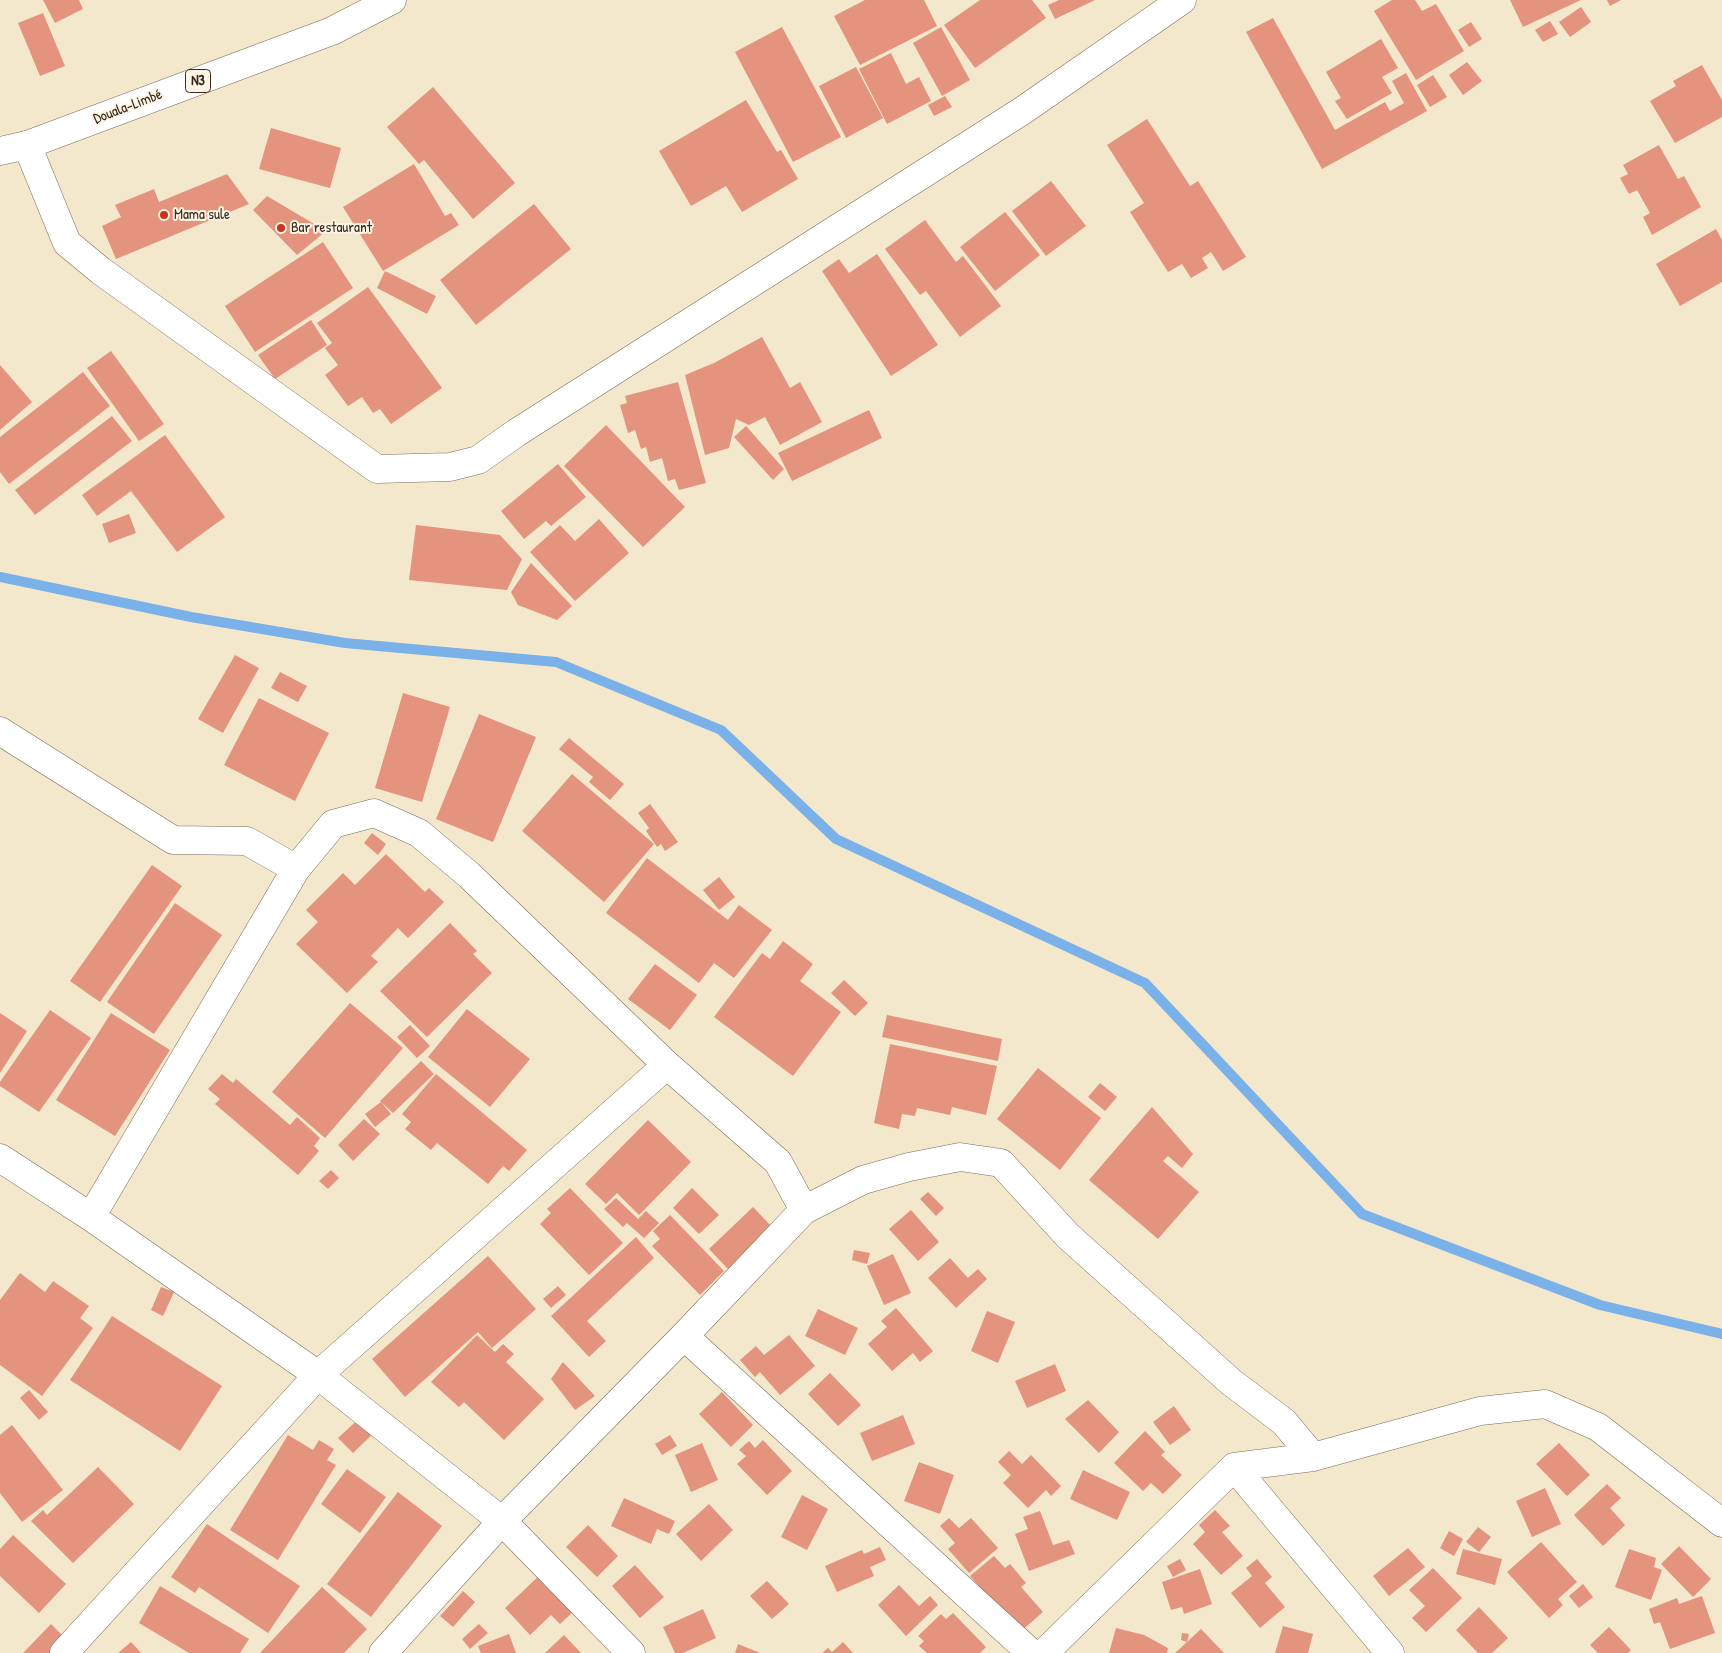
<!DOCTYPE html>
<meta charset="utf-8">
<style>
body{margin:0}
canvas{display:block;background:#f3e7cc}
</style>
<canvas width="1722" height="1653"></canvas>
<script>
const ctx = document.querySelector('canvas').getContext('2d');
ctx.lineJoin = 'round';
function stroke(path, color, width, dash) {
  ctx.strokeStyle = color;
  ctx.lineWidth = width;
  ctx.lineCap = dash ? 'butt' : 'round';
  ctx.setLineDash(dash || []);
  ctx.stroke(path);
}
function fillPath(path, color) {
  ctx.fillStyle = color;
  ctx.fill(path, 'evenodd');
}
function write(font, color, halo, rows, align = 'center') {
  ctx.font = font + ' "Patrick Hand",sans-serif';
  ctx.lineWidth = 4;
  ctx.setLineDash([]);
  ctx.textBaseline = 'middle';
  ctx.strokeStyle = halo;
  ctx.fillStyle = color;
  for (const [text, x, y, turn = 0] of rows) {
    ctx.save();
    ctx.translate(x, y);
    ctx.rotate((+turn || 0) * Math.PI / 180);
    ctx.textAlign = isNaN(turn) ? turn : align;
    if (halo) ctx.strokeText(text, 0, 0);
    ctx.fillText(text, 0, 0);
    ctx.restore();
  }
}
stroke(new Path2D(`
 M0 577 191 617 345 643 556 662 721 730 836 839 1145 983 1362 1214 1600 1305 1722 1334`), '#79b1e8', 10);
fillPath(new Path2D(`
 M43 0H79L83 9 55 23Z
 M865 0H924L937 26 860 65 834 16Z
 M980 0H1032L1046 18 975 68 944 25Z
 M1059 0H1095L1055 19 1048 5Z
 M1392 0H1415L1422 11 1436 4 1464 51 1416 80 1374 11Z
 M1510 0H1581L1523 27Z
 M1607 0H1621L1610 6Z
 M1581 7 1591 22 1570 37 1559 22Z
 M43 13 65 66 40 76 18 23Z
 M1273 18 1335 130 1385 102 1390 111 1404 103 1392 81 1406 73 1427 111 1322 169 1246 32Z
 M1550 21 1558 34 1543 42 1535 30Z
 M1471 22 1482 39 1469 47 1458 30Z
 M782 27 841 137 793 162 735 52Z
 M941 27 970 80 942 96 913 43Z
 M1381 39 1398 68 1382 77 1392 93 1347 119 1335 101 1341 98 1326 72Z
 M891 53 906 84 919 77 931 101 887 124 859 69Z
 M1467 62 1482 81 1463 95 1449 75Z
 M1702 65 1722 100V117L1675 143 1650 101 1676 86 1673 81Z
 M856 67 883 118 846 138 819 86Z
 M1433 75 1447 97 1430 107 1417 85Z
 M433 87 515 183 473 219 424 160 419 164 387 127Z
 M945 96 952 107 934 116 928 105Z
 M746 100 777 152 781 150 798 179 742 212 726 186 691 206 659 151Z
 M1147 119 1190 186 1198 181 1246 257 1223 271 1211 252 1202 258 1208 268 1191 278 1182 264 1168 272 1130 212 1144 203 1107 145Z
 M271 128 341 148 330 188 259 169Z
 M1659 145 1678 179 1684 176 1701 207 1652 235 1643 217 1650 213 1637 190 1629 194 1620 178 1628 174 1623 165Z
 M414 164 445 216 451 213 459 225 383 271 343 207Z
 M227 174 249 204 116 259 102 226 121 217 115 205 154 189 159 202Z
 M1051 181 1086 226 1046 256 1012 211Z
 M267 196 326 231 297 255 253 210Z
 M534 204 571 249 476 325 440 280Z
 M1005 212 1040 255 995 291 960 247Z
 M925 220 956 262 963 256 1001 306 960 337 926 291 920 295 885 249Z
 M1716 229 1722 240V282L1680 306 1656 264Z
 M323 242 353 288 255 352 225 306Z
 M877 254 938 345 891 376 822 271 839 259 849 273Z
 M385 271 436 296 427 314 377 288Z
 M368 287 442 388 391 424 380 409 373 413 362 397 348 406 325 375 338 365 325 348 332 343 317 323Z
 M311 320 327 345 275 379 258 355Z
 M762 337 790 388 800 382 822 422 780 445 765 417 749 425 736 419 729 448 705 455 685 375 714 363Z
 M111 351 164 424 139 441 87 368Z
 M0 365 32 402 0 430Z
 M83 372 110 406 9 484 0 472V437Z
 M678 382 706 483 679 490 675 479 668 481 662 458 650 462 646 447 641 449 635 430 628 433 620 405 627 403 625 396Z
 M869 410 882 438 792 481 778 453Z
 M112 416 132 441 35 515 15 490Z
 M606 425 685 507 643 547 564 466Z
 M746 426 784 469 773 480 734 437Z
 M165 435 225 517 177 552 131 491 97 516 82 495Z
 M558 464 586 497 551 526 546 521 524 539 501 511Z
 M129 514 136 533 109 543 102 524Z
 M599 519 629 553 575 601 530 552 560 525 575 541Z
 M416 525 500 535 522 559 507 590 409 580Z
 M531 563 572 606 557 620 518 605 511 592Z
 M235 655 259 668 223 733 198 719Z
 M280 672 307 686 298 702 271 688Z
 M403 693 450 707 422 802 375 788Z
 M259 698 329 733 295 801 224 765Z
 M479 714 536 737 493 842 436 819Z
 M569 738 624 784 610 800 589 782 593 777 559 749Z
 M572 774 654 844 604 902 522 831Z
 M650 804 678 842 665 851 661 844 657 847 646 831 649 828 638 813Z
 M372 833 386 844 378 855 364 843Z
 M386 854 425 892 429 888 444 902 408 938 398 928 371 956 378 962 347 993 296 944 318 922 306 910 343 873 355 885Z
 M647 858 728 920 739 905 772 930 734 978 714 963 699 983 606 913Z
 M152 865 182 886 100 1002 70 981Z
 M719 877 735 897 719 910 703 890Z
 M175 903 222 935 154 1034 107 1002Z
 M450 923 477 951 473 954 492 973 427 1037 380 991Z
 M783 941 813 964 800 981 841 1012 793 1076 714 1017 762 953 770 959Z
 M655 964 697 995 670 1030 628 999Z
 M844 980 868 1003 855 1016 831 993Z
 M350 1003 403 1048 325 1138 272 1092Z
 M467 1009 530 1059 490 1107 428 1057Z
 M50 1010 91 1038 39 1112 0 1086V1082Z
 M0 1013 27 1031 0 1073Z
 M111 1013 170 1050 115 1136 56 1100Z
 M887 1015 1002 1039 998 1061 882 1037Z
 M410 1025 430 1046 417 1058 397 1037Z
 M890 1044 997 1066 986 1115 952 1107 950 1115 917 1108 915 1116 902 1114 899 1129 874 1123Z
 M421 1061 434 1074 393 1113 380 1101Z
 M1038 1068 1101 1118 1060 1170 997 1119Z
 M222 1074 233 1083 236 1079 290 1125 297 1117 320 1138 314 1146 319 1151 298 1175 215 1104 220 1099 208 1089Z
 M436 1074 527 1150 509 1171 503 1166 488 1184 437 1143 431 1150 405 1129 411 1122 402 1114Z
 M1100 1083 1117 1097 1105 1111 1088 1097Z
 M381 1102 391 1114 375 1127 365 1114Z
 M1152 1107 1193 1154 1182 1168 1168 1156 1163 1161 1199 1192 1158 1239 1089 1180Z
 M364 1119 380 1134 353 1161 338 1145Z
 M648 1120 691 1162 639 1215 617 1193 606 1204 585 1184Z
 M331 1170 339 1178 328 1189 319 1181Z
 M570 1188 623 1243 589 1275 540 1224 551 1213 547 1209Z
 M692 1188 719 1215 699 1234 673 1208Z
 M928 1192 944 1208 936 1216 920 1199Z
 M616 1198 638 1219 646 1211 659 1223 644 1238 627 1223 623 1227 604 1209Z
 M753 1207 772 1227 728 1269 709 1249Z
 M911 1210 939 1242 918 1261 889 1229Z
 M670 1215 724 1271 700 1295 652 1246 660 1239 653 1231Z
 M636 1237 654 1258 587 1321 606 1341 589 1357 551 1316Z
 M854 1250 870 1253 867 1264 852 1260Z
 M893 1254 911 1293 884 1305 867 1266Z
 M488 1256 536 1309 492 1348 478 1332 405 1397 372 1359Z
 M950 1258 968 1278 978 1269 987 1279 956 1308 928 1278Z
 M20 1273 45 1292 53 1281 89 1306 80 1318 93 1328 42 1396 0 1365V1300Z
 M558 1286 566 1295 551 1308 543 1299Z
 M161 1287 174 1292 163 1316 151 1310Z
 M896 1308 933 1351 920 1362 913 1353 892 1371 868 1344 887 1327 881 1321Z
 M818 1309 858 1328 845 1355 805 1336Z
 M987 1311 1015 1322 998 1363 971 1351Z
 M112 1316 222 1386 180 1451 70 1380Z
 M477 1335 495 1352 503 1344 514 1354 506 1362 544 1399 504 1440 464 1402 459 1407 431 1382Z
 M789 1335 815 1366 780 1395 760 1372 755 1377 740 1360 756 1346 764 1355Z
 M563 1362 595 1396 575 1410 551 1379Z
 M1055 1364 1066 1391 1027 1408 1015 1381Z
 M830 1373 861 1405 838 1426 808 1394Z
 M29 1390 48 1412 39 1420 20 1398Z
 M722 1392 753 1425 731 1447 699 1414Z
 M1088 1400 1119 1432 1099 1453 1065 1419Z
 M1174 1406 1191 1430 1170 1445 1153 1422Z
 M363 1415 377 1430 353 1453 338 1438Z
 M903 1415 915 1444 872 1461 860 1433Z
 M12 1425 63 1490 22 1522 0 1493V1435Z
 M1145 1431 1165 1452 1161 1455 1182 1475 1163 1494 1151 1483 1143 1491 1114 1463Z
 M288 1435 313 1450 319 1440 334 1449 327 1460 336 1465 278 1560 230 1530Z
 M670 1435 677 1446 662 1455 655 1444Z
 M763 1440 792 1471 767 1495 737 1464 746 1456 739 1450 749 1441 755 1448Z
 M702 1443 718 1480 691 1492 675 1455Z
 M1559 1443 1590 1475 1567 1496 1536 1464Z
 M1009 1451 1022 1464 1031 1455 1061 1486 1051 1496 1046 1490 1028 1508 1003 1483 1011 1475 998 1462Z
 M919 1462 954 1475 940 1514 904 1501Z
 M98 1467 134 1504 73 1563 31 1521 43 1510 47 1515Z
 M347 1469 386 1497 360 1533 321 1504Z
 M1083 1470 1130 1492 1117 1520 1070 1499Z
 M1607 1484 1621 1498 1610 1508 1625 1525 1603 1546 1574 1515Z
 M1545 1488 1561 1524 1532 1537 1516 1501Z
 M398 1492 442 1526 371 1617 327 1584Z
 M802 1495 828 1509 807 1550 781 1537Z
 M624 1498 675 1521 669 1534 657 1529 651 1544 611 1526Z
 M709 1504 733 1530 701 1561 676 1534Z
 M1215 1510 1230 1526 1222 1532 1243 1556 1221 1575 1193 1544 1205 1532 1199 1525Z
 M1040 1511 1053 1545 1069 1540 1075 1554 1029 1571 1015 1534 1028 1529 1023 1517Z
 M949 1518 959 1528 971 1518 998 1548 969 1573 948 1549 955 1543 940 1526Z
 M207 1524 300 1586 268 1633 199 1587 195 1593 171 1577Z
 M588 1525 618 1556 597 1577 566 1547Z
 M1478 1527 1491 1537 1479 1552 1466 1542Z
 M1449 1531 1463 1539 1454 1556 1440 1548Z
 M13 1535 66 1584 39 1613 0 1576V1549Z
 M1541 1542 1577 1582 1558 1599 1563 1605 1549 1618 1507 1572Z
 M1679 1546 1711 1579 1693 1597 1661 1564Z
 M880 1547 886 1560 870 1567 874 1576 837 1592 825 1566 862 1550 864 1554Z
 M1408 1548 1425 1567 1389 1596 1373 1576Z
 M1463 1549 1502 1559 1495 1585 1456 1574Z
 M1629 1549 1656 1558 1654 1567 1662 1570 1651 1600 1615 1587Z
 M994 1556 1005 1568 1010 1564 1026 1583 1021 1587 1043 1612 1020 1632 970 1576Z
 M1180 1559 1186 1570 1173 1577 1167 1566Z
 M1257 1559 1272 1577 1265 1583 1285 1607 1260 1628 1231 1593 1252 1576 1246 1568Z
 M635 1565 664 1597 640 1618 612 1586Z
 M1433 1568 1462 1598 1426 1632 1412 1618 1425 1606 1409 1590Z
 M1200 1569 1212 1604 1184 1614 1182 1607 1171 1610 1162 1582Z
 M541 1574 575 1610 560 1624 551 1615 530 1635 505 1608Z
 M767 1581 789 1604 772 1619 750 1596Z
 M1583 1584 1593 1597 1579 1608 1569 1596Z
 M899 1585 919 1606 930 1596 938 1605 906 1636 878 1605Z
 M160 1586 249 1639 240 1653H189L139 1623Z
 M322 1587 367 1629 344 1653H260Z
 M463 1591 475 1602 453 1627 440 1616Z
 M1702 1596 1715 1633 1670 1649 1660 1622 1654 1624 1649 1609 1677 1598 1679 1604Z
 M1479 1607 1508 1638 1492 1653H1478L1456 1630Z
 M703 1609 716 1638 683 1653H675L663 1627Z
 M953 1613 986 1647 980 1653H927L919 1646 924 1641 918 1636 941 1614 946 1619Z
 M51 1624 71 1644 63 1653H23Z
 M479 1624 488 1633 470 1649 462 1639Z
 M1283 1626 1313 1634 1308 1653H1275Z
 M1609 1627 1631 1650 1628 1653H1598L1590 1645Z
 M1116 1628 1144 1635 1168 1648 1167 1653H1109Z
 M1201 1629 1224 1653H1175L1187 1642Z
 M1182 1633 1189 1634 1187 1642 1181 1640Z
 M509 1634 516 1653H481L478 1646Z
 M564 1635 581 1653H545Z
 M131 1642 141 1653H118Z
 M843 1642 853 1653H822L828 1648 832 1652Z
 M738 1644 760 1653H735Z`), '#e3937e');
const street = new Path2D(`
 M27 145 67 243 101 271 377 469 450 467 478 460 516 433 1022 111 1182 0
 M0 731 173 840 247 841 296 869
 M0 1158 91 1217 318 1375 502 1521 631 1653
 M91 1217 296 869 333 824 374 813 419 833 469 875 667 1065 778 1162 804 1210
 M684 1336 1031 1653
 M1234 1467 1390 1653
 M64 1653 318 1375 667 1065
 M383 1653 502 1521 684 1336 804 1210 863 1180 909 1167 960 1157 1001 1163 1068 1236 1231 1382 1284 1422 1313 1457
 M1044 1653 1234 1467 1313 1457 1480 1411 1545 1404 1598 1427 1722 1523`);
const highway = new Path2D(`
 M0 151 27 145 332 31 392 0`);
stroke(street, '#7b6c5b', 29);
stroke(highway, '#7b6c5b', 29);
stroke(street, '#fff', 28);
stroke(highway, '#fff', 28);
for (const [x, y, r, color] of [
 [164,215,5,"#c8321e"],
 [281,228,5,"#c8321e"]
]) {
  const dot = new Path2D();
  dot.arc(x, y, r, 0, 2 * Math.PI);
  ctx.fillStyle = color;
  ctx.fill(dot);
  stroke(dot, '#fcf5e5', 2);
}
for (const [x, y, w] of [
 [198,81,25]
]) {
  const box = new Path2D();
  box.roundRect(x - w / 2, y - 11.5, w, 23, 4);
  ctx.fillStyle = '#fcf5e5';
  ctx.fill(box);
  stroke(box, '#3b2a1e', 1);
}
write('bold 14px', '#3b2a1e', null, [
 ["N3",198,81]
]);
write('15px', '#3b2a1e', '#fcf5e5', [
 ["Douala-Limbé",128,107,-21]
]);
write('15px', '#3b2a1e', '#fcf5e5', [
 ["Mama sule",174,215],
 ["Bar restaurant",291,228]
], 'left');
</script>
